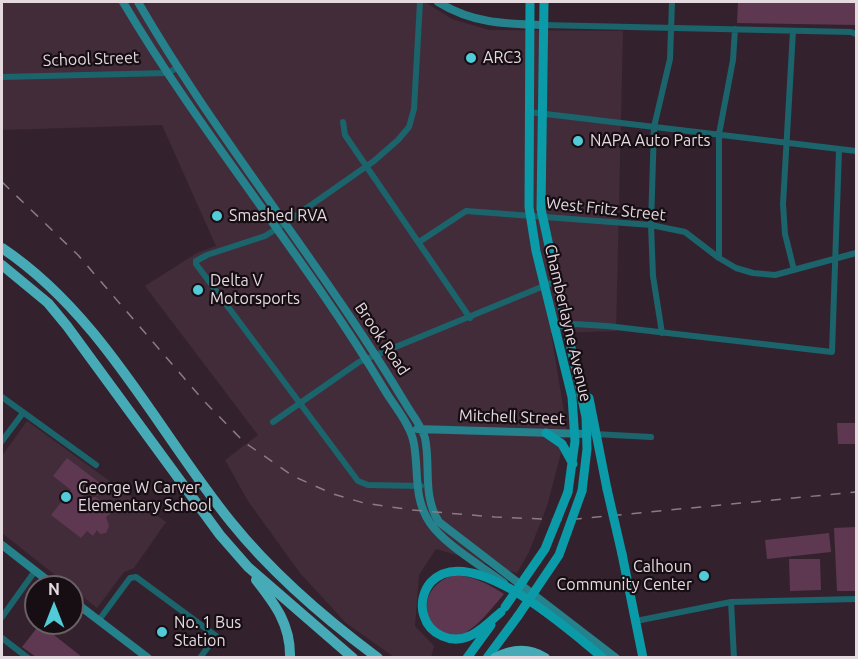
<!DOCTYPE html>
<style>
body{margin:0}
#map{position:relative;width:858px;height:659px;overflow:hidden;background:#33222d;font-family:Ubuntu,sans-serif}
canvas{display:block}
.frame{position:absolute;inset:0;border:3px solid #e5d9e0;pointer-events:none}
.north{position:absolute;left:24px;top:575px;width:60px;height:60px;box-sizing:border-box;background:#160e13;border:2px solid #695f65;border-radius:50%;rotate:0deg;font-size:16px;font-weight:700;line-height:24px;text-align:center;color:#e5d9e0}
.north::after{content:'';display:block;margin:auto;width:21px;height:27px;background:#52cbd9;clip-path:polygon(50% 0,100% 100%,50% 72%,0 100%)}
</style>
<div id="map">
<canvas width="858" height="659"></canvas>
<div class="frame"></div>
<div class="north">N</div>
</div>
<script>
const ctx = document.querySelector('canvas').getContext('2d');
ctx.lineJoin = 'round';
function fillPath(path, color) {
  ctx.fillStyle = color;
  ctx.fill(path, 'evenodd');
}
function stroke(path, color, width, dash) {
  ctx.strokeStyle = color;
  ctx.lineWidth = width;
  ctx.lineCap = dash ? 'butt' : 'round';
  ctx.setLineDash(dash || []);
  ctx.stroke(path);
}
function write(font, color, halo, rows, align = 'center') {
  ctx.font = font + ' Ubuntu,sans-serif';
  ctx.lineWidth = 4.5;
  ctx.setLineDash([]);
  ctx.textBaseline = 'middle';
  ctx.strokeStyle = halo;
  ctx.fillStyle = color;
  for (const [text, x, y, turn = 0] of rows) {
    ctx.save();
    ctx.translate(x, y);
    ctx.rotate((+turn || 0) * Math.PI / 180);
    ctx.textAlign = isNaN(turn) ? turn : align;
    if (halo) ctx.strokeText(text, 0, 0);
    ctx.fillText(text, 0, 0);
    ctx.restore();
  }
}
fillPath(new Path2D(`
 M2 2H425L452 19 489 30 623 31 616 331 551 333 567 430 547 506 529 552 517 573 436 549 419 575 415 626 434 646 431 657H394L346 623 300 573 248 501 225 460 258 435 145 286 197 253 216 246 162 125 2 130Z
 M27 421 166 522 134 568 124 572 97 608 2 533V456Z`), '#422c39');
fillPath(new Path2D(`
 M738 2H856V25L737 23Z
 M837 423H856V444H838Z
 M67 458 104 486 97 496 89 489 79 501 88 508 89 498 96 497 112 512 106 517 109 526 106 533 100 534 97 530 93 536 87 531 81 538 51 515 71 490 53 476Z
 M856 527V591H837L834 528Z
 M829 533 831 552 767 559 765 540Z
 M789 559H820L821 590 790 591Z
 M453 575C474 576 488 584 504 594 492 608 477 628 461 635 434 645 404 594 453 575Z
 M40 624 82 657H36L22 647Z`), '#5e3850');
stroke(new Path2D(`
 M420 2 414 109 409 127 398 140 374 161 284 224 265 236 207 255 196 261V264L358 481 368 485 421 486
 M543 25 851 32 856 34
 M793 31 783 204 785 234 794 270
 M2 77 167 73 179 67
 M529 112 856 151
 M343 122 345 135 470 318
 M419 242 466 211 651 225 685 232 719 258 736 268 753 273 775 275 856 253
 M719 258V134L733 60 735 29
 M555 327 574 324 607 326 832 352 839 150
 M662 333 653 276 651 225 654 127 670 59 672 2
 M2 397 96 465
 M273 422 359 362 556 281
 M594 434 651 437
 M2 441 23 413
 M731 602 734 658
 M2 617 35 571
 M99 620 130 578 136 577 216 636 200 658
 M636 621 731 602 856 599
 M2 638 28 658`), '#1b646c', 6);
stroke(new Path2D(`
 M123 2C202 136 304 255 384 389 394 406 411 425 414 444 419 472 413 498 430 523 445 545 482 566 504 583
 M138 2C219 142 324 267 407 406 413 416 422 427 425 438 431 466 422 496 439 522L616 658
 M438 2C472 23 504 24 543 25
 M417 429 587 434
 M2 545 56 587
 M72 600 148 658`), '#25818c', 8);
stroke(new Path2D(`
 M530 2 529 207 536 251 572 397 575 441 568 492
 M544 2 541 209 586 417 587 449 582 491
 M589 398 607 489
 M546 433 562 444 573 464
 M622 554 643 658
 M501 612C484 627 466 647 442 636 433 632 427 626 424 616 420 605 423 591 431 582 471 540 571 632 603 658
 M467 658 491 625
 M487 658 518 616`), '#0b9aa7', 9);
stroke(new Path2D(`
 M2 248C102 315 157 430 231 522 273 574 324 618 378 658
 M2 265 48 303 67 326 220 535 248 567 353 658
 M256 580C275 604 291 625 290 658
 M495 658C512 649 529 648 545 658`), '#47abb7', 10);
stroke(new Path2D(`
 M2 182 78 255 203 400 244 442 293 476 333 494 364 503 412 510 495 517 566 520 856 492`), '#8a7c85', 1.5, [10, 10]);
stroke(new Path2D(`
 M607 489 622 554
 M505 607 545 549 568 492
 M518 616 559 555 582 491`), '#0b9aa7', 9);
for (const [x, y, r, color] of [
 [471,58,6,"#52cbd9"],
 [578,141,6,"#52cbd9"],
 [217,216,6,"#52cbd9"],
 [198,290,6,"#52cbd9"],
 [66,497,6,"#52cbd9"],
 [704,576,6,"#52cbd9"],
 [162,632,6,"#52cbd9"]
]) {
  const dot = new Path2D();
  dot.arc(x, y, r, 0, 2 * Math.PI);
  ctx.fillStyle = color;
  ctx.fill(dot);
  stroke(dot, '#160e13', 2);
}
write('16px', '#e5d9e0', '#160e13', [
 ["ARC3",483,58],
 ["NAPA Auto Parts",590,141],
 ["Smashed RVA",229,216],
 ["Delta V",210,281],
 ["Motorsports",210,299],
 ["George W Carver",78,488],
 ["Elementary School",78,506],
 ["Calhoun",692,567,"right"],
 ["Community Center",692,585,"right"],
 ["No. 1 Bus",174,623],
 ["Station",174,641]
], 'left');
write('16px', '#e5d9e0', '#160e13', [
 ["School Street",91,59,-2],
 ["West Fritz Street",606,209,6],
 ["Chamberlayne Avenue",568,323,77],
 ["Brook Road",382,339,56],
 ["Mitchell Street",512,417,2]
]);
</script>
